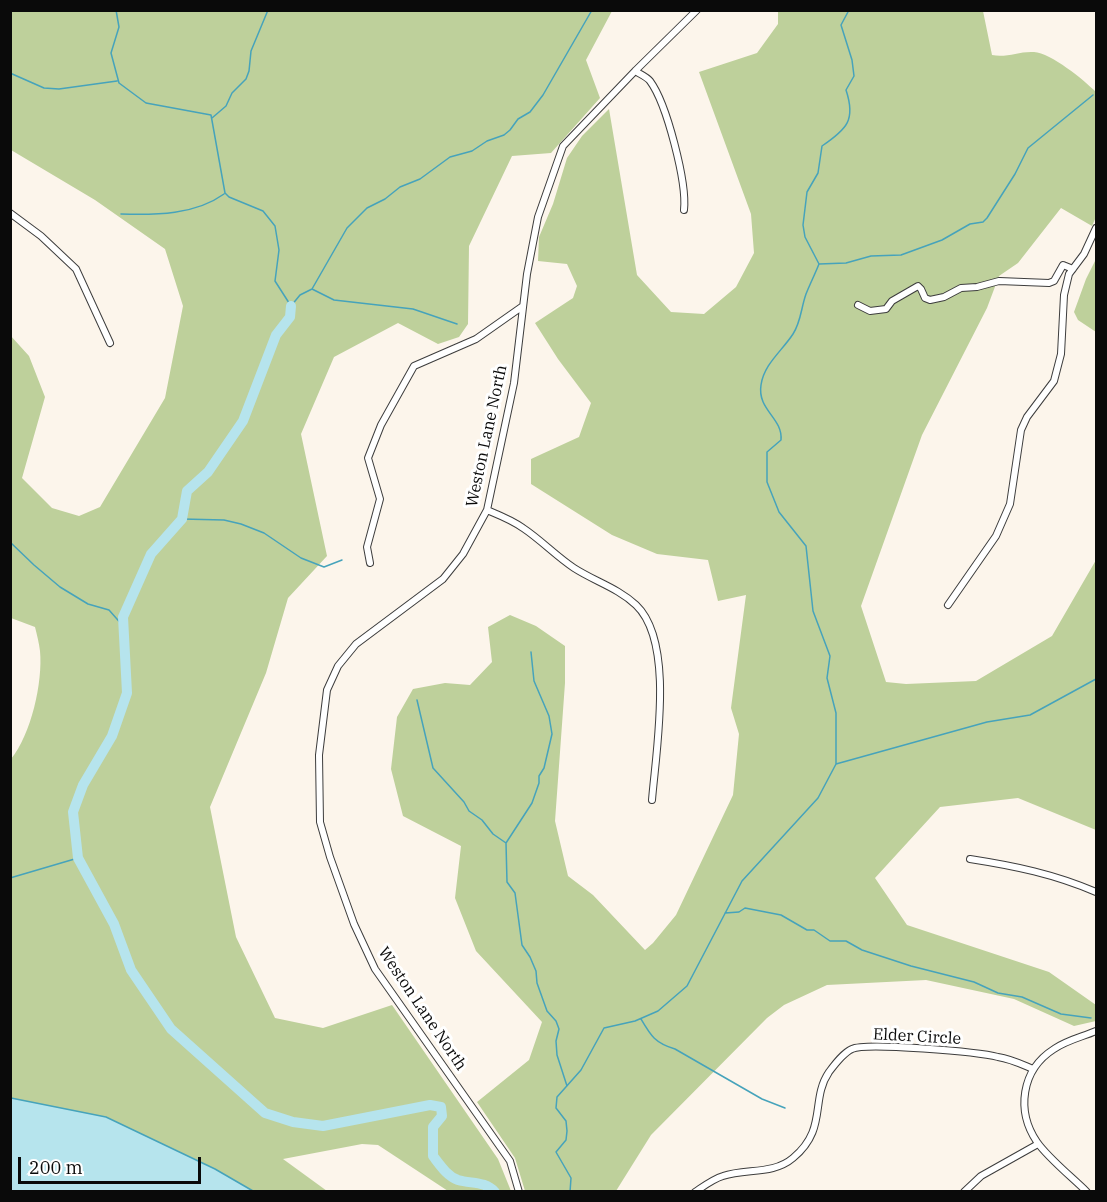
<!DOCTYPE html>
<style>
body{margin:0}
#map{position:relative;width:1107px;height:1202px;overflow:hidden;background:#fcf5eb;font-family:"IBM Plex Serif",serif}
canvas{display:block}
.frame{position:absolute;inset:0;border:12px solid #0a0a0a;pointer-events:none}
.scale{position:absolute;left:18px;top:1157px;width:183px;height:27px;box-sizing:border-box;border:3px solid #0a0a0a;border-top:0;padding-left:8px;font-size:18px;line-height:21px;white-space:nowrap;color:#0a0a0a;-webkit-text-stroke:4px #fff;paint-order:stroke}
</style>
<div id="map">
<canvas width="1107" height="1202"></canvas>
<div class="frame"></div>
<div class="scale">200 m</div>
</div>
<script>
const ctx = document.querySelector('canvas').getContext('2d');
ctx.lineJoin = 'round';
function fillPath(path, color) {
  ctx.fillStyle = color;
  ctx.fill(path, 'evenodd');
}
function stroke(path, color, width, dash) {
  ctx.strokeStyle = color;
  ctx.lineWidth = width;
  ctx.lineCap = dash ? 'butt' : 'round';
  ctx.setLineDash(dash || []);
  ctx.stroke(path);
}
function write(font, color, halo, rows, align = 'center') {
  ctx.font = font + ' "IBM Plex Serif",serif';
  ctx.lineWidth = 6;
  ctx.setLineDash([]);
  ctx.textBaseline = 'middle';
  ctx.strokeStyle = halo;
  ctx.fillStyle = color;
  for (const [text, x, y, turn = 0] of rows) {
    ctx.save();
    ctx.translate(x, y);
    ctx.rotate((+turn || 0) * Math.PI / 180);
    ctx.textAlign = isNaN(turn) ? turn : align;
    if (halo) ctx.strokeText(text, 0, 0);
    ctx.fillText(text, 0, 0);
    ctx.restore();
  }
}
fillPath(new Path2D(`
 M11 11H612L586 60 600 98 551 153 512 156 469 246 468 324 459 337 438 344 398 323 334 357 301 434 327 556 288 598 266 673 210 807 236 937 275 1018 323 1028 392 1005 498 1159 511 1191H448L378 1145 362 1144 283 1159 327 1191H253L215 1169 106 1117 11 1098V759C31 735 43 682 40 651 39 643 37 635 35 627L11 618 10 335 29 356 45 397 22 478 52 508 79 516 100 507 165 398 183 306 165 249 95 200 11 150Z
 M778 11H983L992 55C1007 58 1019 51 1034 52 1051 53 1084 80 1096 92V217L1092 226 1061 208 1018 263 999 276 987 308 922 435 861 606 886 682 906 684 976 681 1052 636 1096 560V830L1018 798 940 807 875 878 907 925 1049 972 1096 1005V1021L1074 1026 1014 999 926 980 827 985 784 1005 767 1018 651 1135 616 1191H525L515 1158 477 1102 529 1060 542 1022 476 951 455 898 461 846 403 816 391 769 397 717 413 689 445 683 470 685 492 662 488 627 510 615 536 626 565 646V683L555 821 568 876 593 895 645 950 653 943 676 915 733 795 739 734 731 708 746 595 718 601 708 560 657 554 612 535 531 484V459L579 437 591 403 558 359 535 323 573 298 577 286 567 264 538 261 539 237 553 204 567 158 582 136 609 109 637 275 671 312 704 314 736 287 754 253 751 214 699 72 757 53 778 24Z
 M1096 259V332L1078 320 1074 312 1086 279Z`), '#bed09b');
const water = new Path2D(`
 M11 1098 106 1117 215 1169 253 1191H11Z`);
fillPath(water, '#b6e4ed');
stroke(water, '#46a3bb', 1.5);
stroke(new Path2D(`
 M116 10 119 27 111 53 119 83 146 103 211 115 225 193 229 197 263 211 275 226 279 250 275 281 291 306 300 295 312 289 347 228 367 208 385 199 400 187 420 179 450 157 472 151 487 141 504 135 510 130 518 119 530 112 543 95 592 10
 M10 73 44 88 59 89 117 81
 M212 118 226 106 232 93 246 79 249 71 251 51 268 10
 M121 214C156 215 195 215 224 194
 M819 264 805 237 803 225 807 192 818 173 822 146C847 129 856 120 846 90L854 76 852 60 841 25 849 10
 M312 289 334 300 413 309 457 324
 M182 519 224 520 241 524 264 533 301 558 324 567 342 560
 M10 542 34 565 60 587 88 604 109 610 124 627
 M417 700 433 768 464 802 469 811 482 820 493 834 506 843 507 882 515 893 522 945 530 957 536 971 537 983 547 1011 556 1021 559 1029 556 1041 557 1055 567 1086
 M836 764V713L827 678 830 656 813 611 806 546 779 512 767 482V452L781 440C783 418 757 410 761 385 764 364 782 351 793 334 801 322 801 308 806 294 810 284 815 274 819 264L846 263 871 256 901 255 942 240 970 224 983 222 987 218 1015 174 1028 148 1093 95
 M506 843 532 803 539 783V776L544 768 552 734 549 716 534 681 531 652
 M10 878 78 858
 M725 913 739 912 745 908 781 915 807 930H814L830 941H846L862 950 911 966 974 982 998 993 1022 997 1061 1014 1091 1018
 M641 1019C651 1036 655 1043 675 1049L762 1099 785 1108
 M570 1192 571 1178 556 1152 566 1140 567 1131 566 1121 556 1108 557 1097 581 1070 604 1028 635 1021 658 1011 687 986 742 881 818 798 836 764 987 722 1030 715 1096 679`), '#46a3bb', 1.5);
stroke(new Path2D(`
 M291 306 290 317 276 335 243 421 208 472 187 491 182 519 151 554 123 617 127 693 112 736 83 785 73 812 78 858 114 924 131 970 171 1029 265 1113 293 1122 323 1126 430 1105 441 1107 442 1116 433 1127V1156C440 1165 447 1176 458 1180 472 1184 485 1181 495 1192`), '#b6e4ed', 10);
const street = new Path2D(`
 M635 71C640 74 647 77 650 81 667 104 687 183 684 210
 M10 213 41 236 76 269 110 343
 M858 305 870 311 886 309 892 301 918 286 921 289 925 298 930 300 944 297 961 288 977 287 999 281 1049 283 1054 281 1063 265 1073 269
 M487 510C499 515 512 520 523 528 541 540 556 556 574 568 594 581 618 588 636 605 675 642 656 750 652 800
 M370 563 367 547 380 499 368 458 381 425 414 366 476 339 523 306
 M948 605 996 536 1010 504 1021 430 1027 417 1054 381 1061 354 1064 295 1069 274 1084 254 1096 228
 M970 859C1015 866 1054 874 1096 892
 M519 1192 510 1161 375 969 354 924 330 857 320 822 319 755 327 690 338 666 356 644 443 579 463 554 487 510 514 383 527 274 538 217 563 146 635 71 697 10
 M695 1192C704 1186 713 1179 723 1176 746 1168 773 1175 793 1158 828 1129 810 1100 829 1072 835 1064 843 1053 852 1049 866 1042 979 1052 998 1057 1011 1059 1021 1064 1033 1069
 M964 1192 981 1176 1038 1144
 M1087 1192C1073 1178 1048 1158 1037 1142 1016 1111 1021 1070 1054 1049 1067 1040 1082 1037 1096 1031`);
stroke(street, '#3d3d3d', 8);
stroke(street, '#fff', 6);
write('16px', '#0a0a0a', '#fff', [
 ["Weston Lane North",487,436,-78],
 ["Weston Lane North",422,1009,56],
 ["Elder Circle",917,1037,3]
]);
</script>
